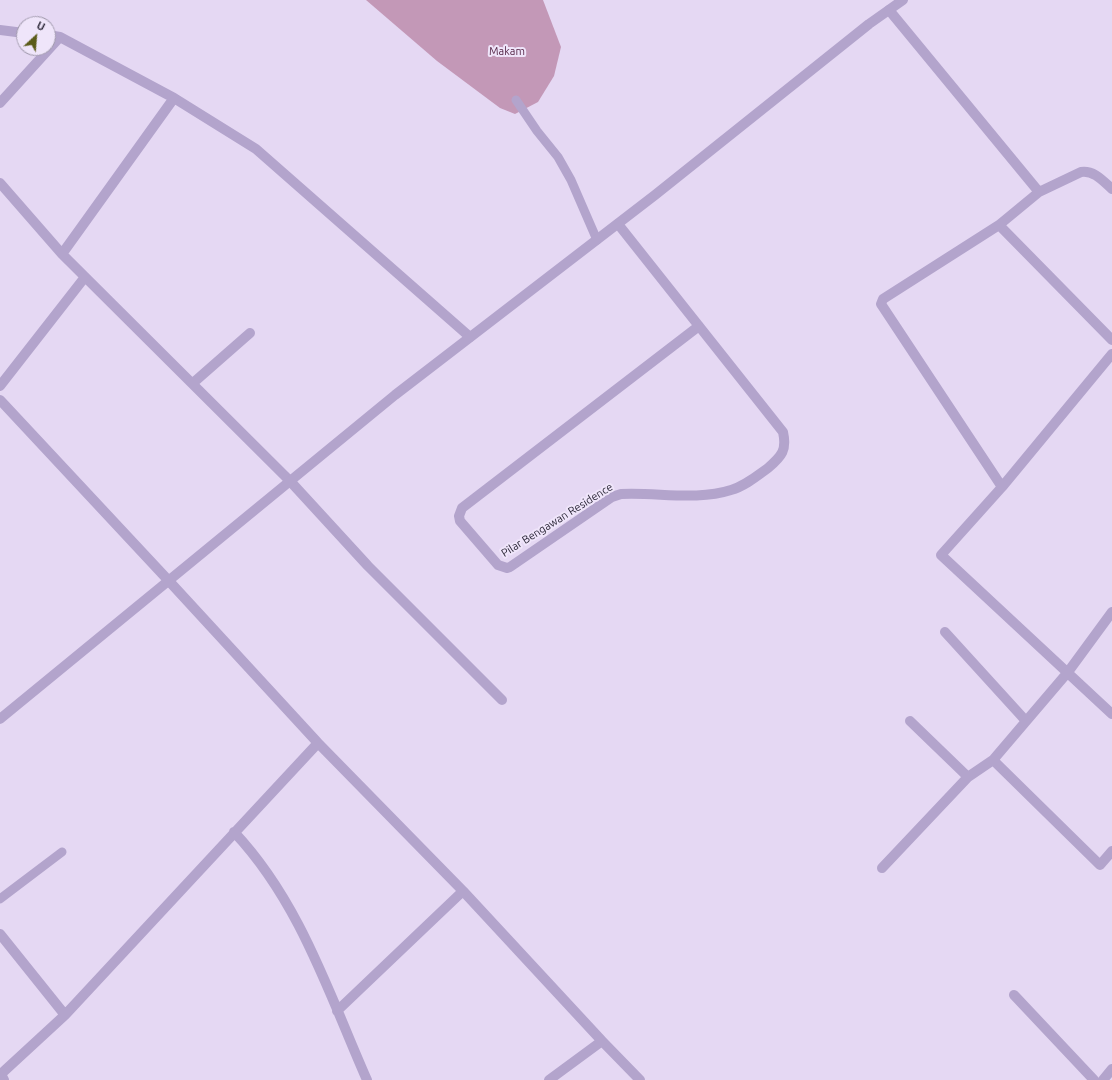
<!DOCTYPE html>
<style>
body{margin:0}
#map{position:relative;width:1112px;height:1080px;overflow:hidden;background:#e5d8f3;font-family:Ubuntu,sans-serif}
canvas{display:block}
.north{position:absolute;left:16px;top:16px;width:40px;height:40px;box-sizing:border-box;background:#efe5fa;border:1px solid #a099ac;border-radius:50%;rotate:26deg;font-size:11px;font-weight:700;line-height:16px;text-align:center;color:#2a2636}
.north::after{content:'';display:block;margin:auto;width:14px;height:18px;background:#5b5b19;clip-path:polygon(50% 0,100% 100%,50% 72%,0 100%)}
</style>
<div id="map">
<canvas width="1112" height="1080"></canvas>
<div class="north">U</div>
</div>
<script>
const ctx = document.querySelector('canvas').getContext('2d');
ctx.lineJoin = 'round';
function fillPath(path, color) {
  ctx.fillStyle = color;
  ctx.fill(path, 'evenodd');
}
function stroke(path, color, width, dash) {
  ctx.strokeStyle = color;
  ctx.lineWidth = width;
  ctx.lineCap = dash ? 'butt' : 'round';
  ctx.setLineDash(dash || []);
  ctx.stroke(path);
}
function write(font, color, halo, rows, align = 'center') {
  ctx.font = font + ' Ubuntu,sans-serif';
  ctx.lineWidth = 4;
  ctx.setLineDash([]);
  ctx.textBaseline = 'middle';
  ctx.strokeStyle = halo;
  ctx.fillStyle = color;
  for (const [text, x, y, turn = 0] of rows) {
    ctx.save();
    ctx.translate(x, y);
    ctx.rotate((+turn || 0) * Math.PI / 180);
    ctx.textAlign = isNaN(turn) ? turn : align;
    if (halo) ctx.strokeText(text, 0, 0);
    ctx.fillText(text, 0, 0);
    ctx.restore();
  }
}
fillPath(new Path2D(`
 M366 0H543L561 47 554 76 538 102 515 114 500 108 437 61Z`), '#c398b7');
stroke(new Path2D(`
 M516 100 537 131 558 157 571 180 597 240
 M0 899 62 852`), '#b3a4cc', 9);
stroke(new Path2D(`
 M889 10 1039 192 1081 172C1094 170 1103 181 1112 189
 M0 30 24 33
 M48 35 60 37 174 98 256 149 470 337
 M0 103 60 37
 M0 183 62 254 290 481 368 566 502 700
 M618 224 783 432C787 450 782 456 768 468 757 476 745 486 731 490 697 501 657 492 621 494L612 497 510 567 507 568 498 565 460 521 459 516 462 508 699 326
 M999 225 1112 340
 M62 254 174 98
 M1112 354 1002 487 941 555 1112 714
 M193 383 250 333
 M0 386 85 277
 M1002 487 881 304 883 299 999 225 1039 192
 M168 580 318 743 463 891 602 1041 549 1080
 M945 632 1026 721
 M910 721 968 777
 M993 760 1100 865 1112 851
 M234 832C300 902 329 994 367 1080
 M882 868 968 777 993 760 1068 672 1112 612
 M0 934 65 1015 318 743
 M1014 995 1094 1080
 M337 1011 463 891
 M602 1041 640 1080
 M4 1080 1 1074 65 1015
 M1103 1080 1112 1069`), '#b3a4cc', 10);
stroke(new Path2D(`
 M0 400 168 580
 M0 719 395 395 655 195 869 24 903 0`), '#b3a4cc', 10);
write('11px', '#562848', '#efe5fa', [
 ["Makam",507,51]
]);
write('11px', '#2a2636', '#efe5fa', [
 ["Pilar Bengawan Residence",557,520,-32]
]);
</script>
